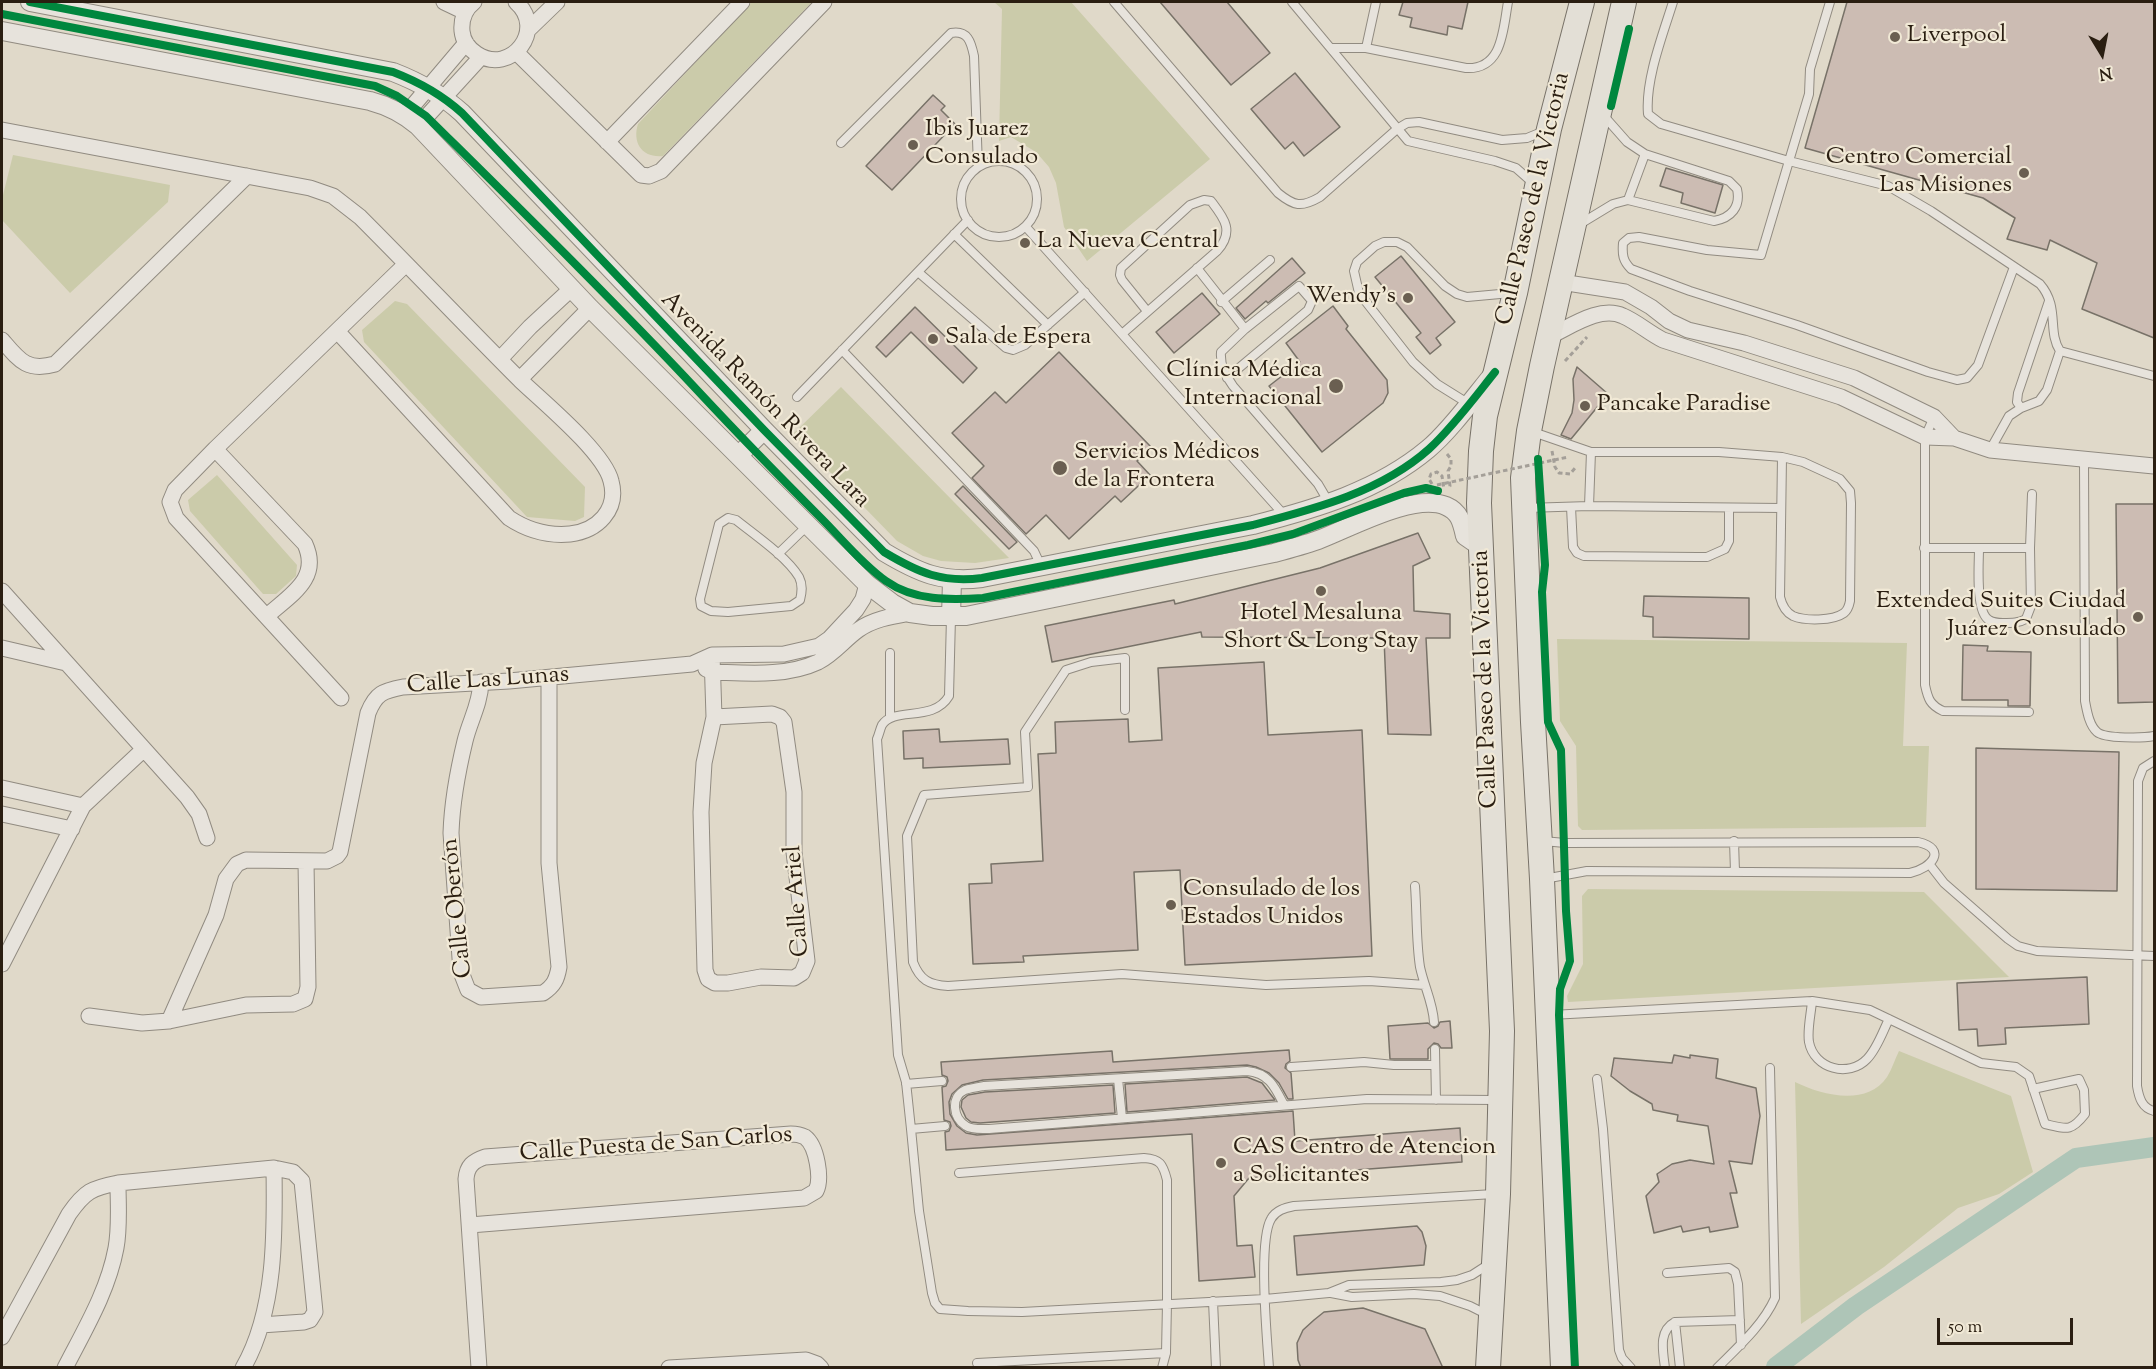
<!DOCTYPE html>
<meta charset="utf-8">
<style>
body{margin:0}
#map{position:relative;width:2156px;height:1369px;overflow:hidden;background:#e0d9c9;font-family:"Sorts Mill Goudy",serif}
canvas{display:block}
.frame{position:absolute;inset:0;border:3px solid #2a1e11;pointer-events:none}
.north{position:absolute;left:2072px;top:24px;width:60px;height:60px;-webkit-text-stroke:4px #f1e9d6;paint-order:stroke;rotate:170deg;font-size:16px;font-weight:700;line-height:24px;text-align:center;color:#2a1e11}
.north::after{content:'';display:block;margin:auto;width:21px;height:27px;background:#2a1e11;clip-path:polygon(50% 0,100% 100%,50% 72%,0 100%)}
.scale{position:absolute;left:1937px;top:1318px;width:136px;height:27px;box-sizing:border-box;border:3px solid #2a1e11;border-top:0;padding-left:8px;font-size:18px;line-height:21px;white-space:nowrap;color:#2a1e11;-webkit-text-stroke:4px #f1e9d6;paint-order:stroke}
</style>
<div id="map">
<canvas width="2156" height="1369"></canvas>
<div class="frame"></div>
<div class="north">N</div>
<div class="scale">50 m</div>
</div>
<script>
const ctx = document.querySelector('canvas').getContext('2d');
ctx.lineJoin = 'round';
function fillPath(path, color) {
  ctx.fillStyle = color;
  ctx.fill(path, 'evenodd');
}
function stroke(path, color, width, dash) {
  ctx.strokeStyle = color;
  ctx.lineWidth = width;
  ctx.lineCap = dash ? 'butt' : 'round';
  ctx.setLineDash(dash || []);
  ctx.stroke(path);
}
function write(font, color, halo, rows, align = 'center') {
  ctx.font = font + ' "Sorts Mill Goudy",serif';
  ctx.lineWidth = 4.5;
  ctx.setLineDash([]);
  ctx.textBaseline = 'middle';
  ctx.strokeStyle = halo;
  ctx.fillStyle = color;
  for (const [text, x, y, turn = 0] of rows) {
    ctx.save();
    ctx.translate(x, y);
    ctx.rotate((+turn || 0) * Math.PI / 180);
    ctx.textAlign = isNaN(turn) ? turn : align;
    if (halo) ctx.strokeText(text, 0, 0);
    ctx.fillText(text, 0, 0);
    ctx.restore();
  }
}
fillPath(new Path2D(`
 M752 2H812L663 156C642 158 632 143 638 124Z
 M994 2H1071L1210 159 1087 261 1064 227 1056 183 1049 167 1036 152 1011 137 999 141 1002 9Z
 M13 155 170 185 168 202 70 293 2 220V199Z
 M395 301 407 304 585 487 584 517 575 521 527 517 364 342 362 330Z
 M841 387 1009 558 975 563 941 561 923 556 897 541 793 434Z
 M217 475 297 565 296 576 276 594H263L190 511 188 500Z
 M1557 639 1907 643 1903 746H1929L1926 827 1582 830 1578 826 1576 746 1560 721Z
 M1588 889 1924 892 2009 977 1568 1002 1567 996 1583 964 1582 896Z
 M1899 1051 2011 1096 2033 1172 1999 1194 1958 1208 1884 1267 1801 1324 1795 1082C1821 1095 1867 1107 1887 1077 1892 1069 1895 1059 1899 1051Z`), '#cbcbaa');
stroke(new Path2D(`
 M1776 1367 1856 1306 2076 1158 2154 1147`), '#aec5b7', 20);
const building = new Path2D(`
 M1160 2H1227L1270 53 1231 85Z
 M1403 2H1468L1462 29 1448 26 1447 35 1410 27 1412 18 1399 15Z
 M1847 2H2154V338L2082 309 2097 263 2050 240 2047 250 2007 239 2015 218 1983 198 1805 148Z
 M1295 73 1340 127 1304 156 1293 142 1285 149 1251 109Z
 M933 95 945 106 941 110 955 124 892 190 866 166Z
 M1666 168 1723 185 1715 213 1681 203 1683 193 1660 186Z
 M1401 256 1455 322 1436 338 1441 345 1430 354 1416 337 1421 333 1375 277Z
 M1292 258 1305 273 1268 303 1266 301 1245 319 1236 308Z
 M1202 293 1220 314 1174 353 1156 332Z
 M1333 306 1348 326 1346 329 1387 380 1388 393 1383 403 1322 452 1269 386 1300 362 1286 343Z
 M915 307 977 368 963 383 911 332 886 357 876 347Z
 M1059 352 1151 447 1137 461 1150 475 1121 502 1115 496 1069 539 1046 515 1026 534 972 478 984 466 952 433 995 392 1006 403Z
 M1577 367 1608 394 1571 439 1561 435 1572 413 1574 400 1573 379Z
 M963 486 1017 542 1009 549 955 494Z
 M2116 504H2154V702L2118 703Z
 M1418 533 1430 558 1413 566 1414 611 1450 614V638H1426L1431 735 1388 734 1384 638 1202 637 1201 632 1052 662 1045 626 1174 600 1175 604 1320 568Z
 M1644 596 1749 598V639L1653 637V617L1643 616Z
 M1963 645 1988 646 1987 651 2031 652 2030 706H2008V700H1962Z
 M1264 662 1268 735 1362 730 1372 956 1185 965 1180 870 1134 872 1138 950 1023 956 1024 962 973 964 969 884 992 883 991 864 1043 861 1038 754 1056 753 1055 722 1128 719 1129 742 1162 740 1158 668Z
 M939 729 940 742 1008 739 1010 764 923 768V758L904 759 903 731Z
 M1976 748 2119 752 2117 891 1976 889Z
 M2087 977 2089 1024 2005 1028 2006 1044 1978 1046 1977 1029 1959 1030 1957 983Z
 M1450 1021 1452 1048H1441L1438 1044 1434 1043 1428 1049V1059H1390L1388 1026 1428 1023 1434 1028 1438 1026 1440 1022Z
 M1289 1050 1290 1061 1286 1064 1285 1068 1291 1073 1293 1099H1288L1279 1083 1269 1073 1256 1067 1247 1065 983 1080 962 1085 952 1094 949 1102 950 1114 957 1126 966 1133 977 1135 1293 1111 1295 1141 1460 1128 1462 1162 1249 1178 1234 1196 1237 1246 1252 1245 1255 1277 1199 1281 1192 1134 946 1150 945 1132 949 1131 951 1126 950 1122 944 1120 942 1087 946 1086 948 1081 947 1077 942 1075 941 1062 1112 1051 1113 1062Z
 M1674 1055 1690 1058V1055L1718 1059 1716 1078 1756 1088 1760 1116 1752 1164 1729 1161 1737 1193H1730L1738 1227 1710 1232 1709 1227 1683 1232 1681 1226 1654 1233 1646 1196 1659 1182 1657 1174 1672 1164 1690 1160 1714 1164 1708 1126 1677 1121 1678 1115 1653 1110 1652 1104 1630 1091 1611 1076 1614 1058 1672 1063Z
 M1247 1077 1262 1083 1275 1100 1127 1112 1125 1084Z
 M1113 1085 1115 1113 980 1123 971 1122 966 1118 961 1107 962 1100 968 1095 985 1092Z
 M1417 1226 1422 1232 1426 1246 1424 1265 1297 1275 1294 1236Z
 M1363 1308 1425 1329 1443 1368H1301L1298 1360 1297 1343 1303 1330 1314 1320 1324 1312Z`);
fillPath(building, '#ccbcb3');
stroke(building, '#787268', 1.5);
const service = new Path2D(`
 M1114 2 1278 193C1294 206 1301 208 1320 197L1397 129 1407 123 1419 122 1502 140 1527 138 1544 131
 M1292 2 1408 141 1495 161 1516 168 1533 183
 M1673 2C1663 34 1645 80 1648 114L1661 124 1789 161 1761 255 1707 250 1639 237 1629 238 1623 243C1622 255 1623 261 1631 269L1690 291 1797 325 1928 372 1957 380 1967 378 1978 365 2014 267
 M1830 2 1810 69 1809 94 1789 161 1888 186 1931 211 2040 284C2060 307 2047 331 2060 351L2154 376
 M1331 48H1366L1466 68C1503 70 1503 29 1508 2
 M1366 48 1376 2
 M841 143 951 33C968 30 971 42 974 56L978 167
 M961 199a38 38 0 1 1 76 0a38 38 0 1 1-76 0Z
 M1628 200 1645 154
 M1580 224 1613 204 1628 200 1714 221C1731 218 1741 207 1737 189L1729 181 1645 154 1627 142 1604 116
 M1026 227 1285 516
 M954 234 1048 325
 M1197 268 1245 329
 M918 272 1006 348 1013 350 1025 345 1085 292
 M1221 302 1270 260
 M1122 334 1217 251C1235 231 1224 218 1211 201L1204 200 1190 205 1121 268 1120 275 1122 280 1147 311
 M842 350 1034 551 1041 566
 M1227 378 1308 310 1312 301 1299 286 1245 329 1221 352C1220 366 1225 374 1233 386L1318 484 1328 501
 M797 397 968 220
 M1469 404 1437 384 1413 362 1359 293 1354 271 1357 262 1375 246 1384 242H1397L1407 247 1445 286 1457 294 1467 297 1511 293
 M2021 408 2017 402 2018 393 2049 301
 M1934 417 1925 437V685C1928 699 1930 705 1943 711L2029 712
 M1533 432 1591 452H1719L1782 457 1803 462 1840 479 1850 491 1851 503 1850 601C1849 606 1848 610 1844 613 1833 621 1805 621 1793 616 1785 612 1782 605 1780 597L1782 457
 M1990 450 2009 416 2021 408 2039 401 2047 390 2060 351
 M2084 461 2085 701C2087 711 2089 725 2097 732 2105 739 2144 738 2154 736
 M1589 506 1591 452
 M1571 507 1573 547 1577 553 1584 556 1697 557H1707L1725 549 1729 541V508
 M1526 508 1589 506 1781 508
 M728 518 736 520C755 535 787 557 799 577 803 585 802 592 800 600L791 606 728 612 711 611 701 606 700 599 719 524Z
 M1924 548H2030
 M1979 549C1979 564 1975 612 1989 620 1992 622 1999 623 2003 623 2012 623 2019 623 2026 619L2031 606 2030 548 2032 494
 M778 554 807 526
 M890 653V718
 M1125 710V658L1091 662 1066 670 1025 732 1028 787 924 795 907 836 913 962C920 980 929 985 948 986L1122 974 1266 985 1369 981 1425 985
 M2154 761 2143 768 2138 781 2137 1086C2139 1098 2142 1108 2154 1111
 M1543 841 1565 843 1918 842C1948 849 1932 868 1910 873L1587 871 1544 879
 M1734 841 1735 872
 M1930 865 1944 883 2008 939 2018 946 2037 951 2154 956
 M1415 886C1417 913 1416 941 1420 967 1424 986 1433 1003 1434 1022
 M1812 1001C1811 1014 1807 1030 1809 1042 1814 1069 1849 1078 1867 1059 1877 1049 1883 1031 1889 1019
 M1551 1015 1812 1001 1870 1010 1981 1063 2016 1067 2029 1076 2045 1124C2067 1129 2071 1132 2085 1114L2084 1090 2079 1079 2033 1089
 M1435 1049 1436 1100
 M1291 1067 1364 1062 1394 1065H1435
 M1118 1079 1122 1118
 M1597 1079 1603 1129 1619 1350 1622 1358 1631 1368
 M906 1084 942 1081
 M1284 1105C1275 1087 1269 1073 1247 1071L984 1086C978 1087 971 1088 965 1090 950 1097 953 1118 966 1126 972 1130 982 1129 989 1129L1367 1099 1496 1100
 M945 1126 911 1129 906 1082 898 1055 877 739C879 735 880 729 882 725 894 706 933 723 949 696L951 617
 M911 1129 919 1211 932 1293 935 1303 940 1309 968 1311 1022 1312 1265 1299 1329 1293 1349 1285 1441 1282 1457 1280 1472 1275 1489 1264
 M959 1173 1144 1158C1160 1159 1163 1164 1167 1180V1303L1166 1353 1162 1368
 M1667 1273 1729 1268 1735 1272 1738 1284 1741 1345
 M1331 1293 1352 1297 1414 1294 1440 1296 1470 1306 1488 1315
 M1213 1301 1216 1368
 M1675 1322 1680 1368
 M977 1363 1166 1353
 M1269 1368C1267 1338 1258 1241 1271 1219 1276 1210 1285 1208 1294 1206L1494 1194
 M1665 1368C1663 1351 1658 1331 1675 1322L1740 1320
 M1717 1368C1738 1347 1763 1325 1775 1298L1770 1068`);
const minor = new Path2D(`
 M444 2 465 12
 M474 2C465 9 461 19 462 31 463 41 469 49 477 54 511 76 547 29 516 2
 M528 30 557 2
 M516 52 641 175 649 176 661 171 824 2
 M405 115 466 43
 M418 126 481 57
 M2 130 310 188 333 196 360 217C414 271 466 326 520 380 543 402 604 452 611 481 619 510 597 531 570 534 548 536 527 530 509 518L337 331
 M607 142 742 2
 M1561 282 1625 292 1651 307 1669 321 1688 330 1744 343 1854 378 1934 417 1954 438
 M1548 337C1569 328 1599 305 1623 316 1637 322 1649 333 1663 340L1841 397 1925 437 1954 438 1990 450 2154 466
 M2 340C19 360 27 372 55 364L247 176
 M500 359 530 327 571 289
 M520 379 590 308
 M215 449 305 544C321 579 290 595 267 616
 M2 591 187 797 199 814 207 838
 M2 648 66 663
 M712 655 714 717 704 763 701 812 705 970 708 979 715 983H728L761 977 794 978 802 973 807 961 794 852V792L784 722 780 717 772 714 714 717
 M706 669 713 672C747 673 786 677 818 662 834 654 844 640 858 630 873 619 893 616 910 613
 M481 682C480 705 470 720 465 741 458 770 452 803 451 833L461 972 468 990 481 997 543 993C554 986 557 979 559 967L549 863V678
 M341 698 176 518 170 502 175 490 215 449 406 264
 M2 788 83 806
 M2 814 72 829
 M2 964 83 806 144 749
 M89 1016 142 1023 169 1021 246 1005 293 1004 305 999 308 987 306 862
 M169 1021 216 915 226 879 237 864 246 860 327 861 337 856 340 852 368 713C376 693 383 691 403 687L509 681 692 664 712 655 784 654 819 646 829 639 856 610 863 599 867 584
 M470 1225 804 1198 816 1191C822 1179 817 1146 805 1137 801 1135 796 1134 791 1134L485 1157C473 1161 467 1166 466 1179L479 1368
 M2 1337 69 1214C85 1191 92 1188 118 1183L274 1168 293 1172 302 1181 315 1312 310 1320 304 1322 261 1325
 M65 1368C85 1329 108 1291 116 1248 120 1227 118 1204 118 1183
 M243 1368C276 1311 275 1232 274 1168
 M669 1368 806 1360 817 1364 821 1368`);
const tertiary = new Path2D(`
 M30 2 393 72C419 82 441 94 462 113L764 430 884 552C919 573 942 583 982 578L1253 525C1315 509 1378 491 1428 449 1450 431 1475 396 1494 373
 M2 31 370 101C389 106 403 113 418 126L590 308 867 584 892 603 910 613 932 616H966L1274 553C1289 549 1304 545 1318 540 1350 528 1414 492 1446 506 1460 512 1462 523 1465 536L1481 547
 M739 455 764 430
 M951 617 952 580`);
const primary = new Path2D(`
 M1488 1368 1498 1194 1502 1031 1479 503 1481 451 1485 416 1515 293 1549 129 1582 2
 M1563 1368 1542 879 1533 722 1523 478 1529 431 1542 366 1624 2`);
stroke(service, '#918b81', 10);
stroke(minor, '#918b81', 17);
stroke(tertiary, '#918b81', 20);
stroke(primary, '#787268', 26);
stroke(new Path2D(`
 M585 274 652 342
 M1565 361 1587 337
 M1552 451 1555 467 1559 473 1570 474 1576 467
 M1447 454 1451 459V466L1448 471 1450 486 1448 488
 M1432 484 1429 479 1431 474 1437 472 1442 476 1444 489`), '#a49f98', 3, [4.5, 3]);
stroke(service, '#e7e3dc', 8);
stroke(minor, '#e7e3dc', 15);
stroke(tertiary, '#e7e3dc', 18);
stroke(primary, '#e3dfd6', 24);
stroke(new Path2D(`
 M1437 485 1568 457`), '#a49f98', 3, [4.5, 3]);
stroke(new Path2D(`
 M30 2 393 72C419 82 441 94 462 113L764 430 884 552C919 573 942 583 982 578L1253 525C1314 509 1381 492 1429 449 1453 427 1475 397 1495 372
 M2 14 375 86 397 96 426 116C518 207 610 297 698 391 738 434 779 476 821 518 842 539 862 564 886 581 914 601 950 600 983 598L1248 545 1293 534 1404 493 1426 488 1438 491
 M1611 106 1629 29
 M1538 459 1545 565 1542 592 1548 722 1561 750 1566 911 1570 961 1560 989 1559 1015 1575 1368`), '#00873e', 8);
for (const [x, y, r, color] of [
 [1895,37,6,"#6a5f51"],
 [913,145,6,"#6a5f51"],
 [2024,173,6,"#6a5f51"],
 [1025,243,6,"#6a5f51"],
 [1408,298,6,"#6a5f51"],
 [933,339,6,"#6a5f51"],
 [1336,386,8,"#6a5f51"],
 [1585,406,6,"#6a5f51"],
 [1060,468,8,"#6a5f51"],
 [1321,591,6,"#6a5f51"],
 [2138,617,6,"#6a5f51"],
 [1171,905,6,"#6a5f51"],
 [1221,1163,6,"#6a5f51"]
]) {
  const dot = new Path2D();
  dot.arc(x, y, r, 0, 2 * Math.PI);
  ctx.fillStyle = color;
  ctx.fill(dot);
  stroke(dot, '#f1e9d6', 2);
}
write('24px', '#2a1e11', '#f1e9d6', [
 ["Liverpool",1907,37],
 ["Ibis Juarez",925,131],
 ["Consulado",925,159],
 ["Centro Comercial",2012,159,"right"],
 ["Las Misiones",2012,187,"right"],
 ["La Nueva Central",1037,243],
 ["Wendy's",1396,298,"right"],
 ["Sala de Espera",945,339],
 ["Clínica Médica",1322,372,"right"],
 ["Internacional",1322,400,"right"],
 ["Pancake Paradise",1597,406],
 ["Servicios Médicos",1074,454],
 ["de la Frontera",1074,482],
 ["Extended Suites Ciudad",2126,603,"right"],
 ["Juárez Consulado",2126,631,"right"],
 ["Hotel Mesaluna",1321,615,"center"],
 ["Short & Long Stay",1321,643,"center"],
 ["Consulado de los",1183,891],
 ["Estados Unidos",1183,919],
 ["CAS Centro de Atencion",1233,1149],
 ["a Solicitantes",1233,1177]
], 'left');
write('24px', '#2a1e11', '#f1e9d6', [
 ["Calle Paseo de la Victoria",1535,199,-77],
 ["Avenida Ramón Rivera Lara",764,401,46],
 ["Calle Paseo de la Victoria",1487,679,-92],
 ["Calle Las Lunas",488,682,-4],
 ["Calle Ariel",799,901,-94],
 ["Calle Oberón",459,908,-96],
 ["Calle Puesta de San Carlos",656,1146,-4]
]);
</script>
